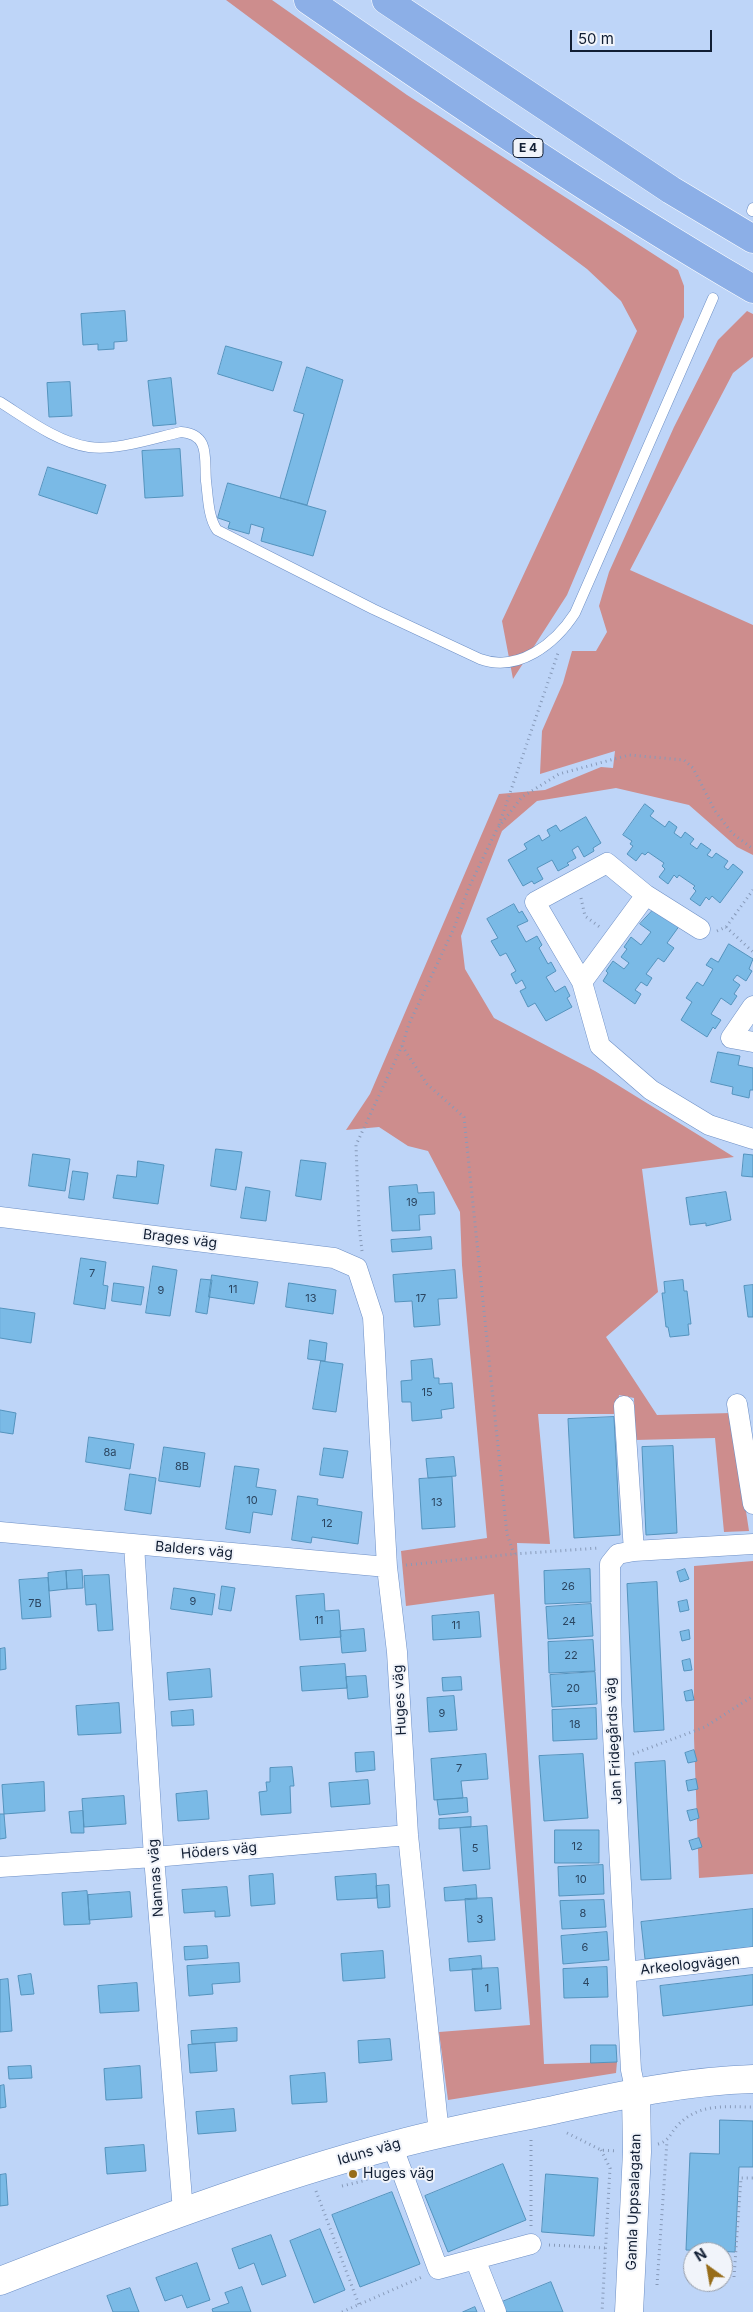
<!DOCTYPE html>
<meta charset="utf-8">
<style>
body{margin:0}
#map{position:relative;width:753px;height:2312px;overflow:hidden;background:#bed5f8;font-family:Inter,sans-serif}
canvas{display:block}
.north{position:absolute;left:683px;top:2242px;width:50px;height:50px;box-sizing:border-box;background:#f1f4fa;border:1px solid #979eaa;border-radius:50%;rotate:328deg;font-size:14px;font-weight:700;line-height:20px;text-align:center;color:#111e33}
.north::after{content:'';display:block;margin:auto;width:18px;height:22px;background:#976d1a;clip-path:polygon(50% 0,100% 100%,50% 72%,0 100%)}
.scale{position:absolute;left:570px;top:30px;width:142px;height:22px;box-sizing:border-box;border:2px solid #111e33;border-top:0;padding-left:6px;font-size:15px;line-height:18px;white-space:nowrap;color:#111e33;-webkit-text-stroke:4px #f1f4fa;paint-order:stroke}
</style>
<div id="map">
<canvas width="753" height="2312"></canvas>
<div class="north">N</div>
<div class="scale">50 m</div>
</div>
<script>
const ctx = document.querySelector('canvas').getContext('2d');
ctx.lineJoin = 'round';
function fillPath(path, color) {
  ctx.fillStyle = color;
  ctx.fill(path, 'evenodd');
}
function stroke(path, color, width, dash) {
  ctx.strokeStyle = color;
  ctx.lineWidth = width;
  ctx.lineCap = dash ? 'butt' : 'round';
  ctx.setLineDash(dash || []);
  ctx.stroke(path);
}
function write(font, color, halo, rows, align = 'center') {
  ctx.font = font + ' Inter,sans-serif';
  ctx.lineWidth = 4;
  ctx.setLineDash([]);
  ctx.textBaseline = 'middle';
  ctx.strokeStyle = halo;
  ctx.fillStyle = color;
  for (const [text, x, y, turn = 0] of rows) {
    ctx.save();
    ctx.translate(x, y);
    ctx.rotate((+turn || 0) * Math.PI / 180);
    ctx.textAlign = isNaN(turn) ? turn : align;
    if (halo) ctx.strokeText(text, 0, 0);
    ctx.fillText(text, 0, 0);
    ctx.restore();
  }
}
fillPath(new Path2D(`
 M226 0H272L407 95 678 270 684 286V317L567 595 513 679 502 621 637 331 621 301 587 269Z
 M747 311 753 314V357L733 373 630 570 753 625V855L737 847 689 805 616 788 537 801 502 831 461 936 465 969 494 1018 595 1071 734 1157 642 1169 658 1292 606 1337 657 1415 731 1413 749 1531 724 1532 715 1438 635 1440 634 1398 619 1395 617 1414H538L550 1544 517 1543 544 2064 617 2062 616 2073 448 2100 439 2032 530 2025 494 1594 406 1606 401 1551 487 1538 462 1265 460 1212 428 1151 408 1146 379 1127 346 1130 370 1094 499 794 545 790 601 767 613 768 615 751 540 774 542 731 563 683 572 651H596L607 632 599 606 609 572 674 427 718 340Z
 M753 1561V1874L699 1878 694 1738V1566Z`), '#cd8d8d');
const building = new Path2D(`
 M125 311 127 341 114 342V349L98 350V344L83 345 81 314Z
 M226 346 282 362 273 391 218 374Z
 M307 367 343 380 307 505 280 498 304 414 294 411Z
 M171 378 176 424 153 426 148 381Z
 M70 382 72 416 49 417 47 383Z
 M180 449 183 496 145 498 142 451Z
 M48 467 106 485 97 514 39 495Z
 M228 483 326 511 313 556 261 541 264 528 251 524 249 534 228 528 230 522 218 518Z
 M645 804 654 811 650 816 665 827 669 821 677 827 674 833 681 838 685 832 694 839 690 844 697 849 701 843 711 850 707 855 712 858 716 853 728 861 724 867 728 870 733 864 743 872 720 903 712 896 709 900 706 897 700 906 690 899 696 891 693 888 695 886 679 875 677 878 674 875 668 884 659 877 665 869 662 866 664 863 648 852 645 855 642 853 636 861 627 854 633 846 630 844 632 841 623 835Z
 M586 817 601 843 593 848 594 851 584 857 578 846 572 850 576 858 567 863 569 865 558 871 552 860 537 868 543 879 534 884 532 881 523 886 508 860 527 849 524 844 539 835 542 841 550 836 547 830 556 825 560 831Z
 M514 904 519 913 522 911 528 921 517 926 526 942 537 936 542 945 539 948 548 964 551 962 556 971 546 977 555 992 565 986 570 996 567 998 572 1007 546 1021 535 1003 528 1007 520 991 526 988 522 980 516 984 511 974 516 971 506 953 500 956 491 941 498 938 487 919Z
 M655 908 680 925 667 943 674 948 664 962 658 958 646 974 652 978 647 986 641 982 635 990 641 994 635 1004 603 981 608 973 606 971 613 961 624 969 629 963 621 957 627 949 624 947 631 937 641 945 651 932 640 924Z
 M729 944 753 959 749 969 752 971 746 981 737 975 733 980 740 985 734 994 737 996 731 1005 721 998 711 1014 721 1020 715 1029 713 1027 707 1037 681 1020 692 1002 686 998 697 982 703 986 713 969 706 965 711 958 718 962Z
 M718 1052 740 1056 738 1065 753 1068V1090H750L749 1098 732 1094 733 1087 711 1082Z
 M216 1149 242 1152 236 1190 211 1186Z
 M33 1154 70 1159 65 1191 29 1186Z
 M744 1154 753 1155V1177L742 1176Z
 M301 1160 326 1163 321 1200 296 1196Z
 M138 1161 164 1165 158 1204 113 1198 117 1175 136 1177Z
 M73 1171 88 1173 84 1200 69 1198Z
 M417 1185 418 1193 434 1192 435 1214 419 1215 420 1230 392 1231 389 1187Z
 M246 1187 270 1191 266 1221 241 1218Z
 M726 1192 731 1220 706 1226V1223L690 1225 686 1198Z
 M431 1237 432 1249 392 1252 391 1240Z
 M81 1258 106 1262 103 1285 108 1286 105 1309 74 1304Z
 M153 1266 177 1270 170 1316 146 1313Z
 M455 1270 457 1298 438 1299 440 1325 414 1327 412 1301 395 1302 393 1275Z
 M212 1275 258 1282 254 1304 209 1297Z
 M201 1279 212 1280 207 1314 196 1312Z
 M683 1280 684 1291H687L691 1324H688L689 1335 670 1337 668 1327H666L662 1293H665L664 1282Z
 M114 1283 144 1287 141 1305 112 1301Z
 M289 1283 336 1290 333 1314 286 1307Z
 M753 1285V1317H748L744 1286Z
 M0 1308 35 1313 31 1343 0 1338Z
 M310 1340 327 1343 325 1361 308 1359Z
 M432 1359 434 1378H439V1384L452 1383 454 1408 441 1410 442 1418 412 1421 411 1402H402L401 1381 412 1380 411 1361Z
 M321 1361 343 1364 336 1412 313 1409Z
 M0 1410 16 1413 13 1434 0 1432Z
 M614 1417 620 1535 574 1538 568 1419Z
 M89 1437 134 1444 130 1469 86 1462Z
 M673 1446 677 1533 646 1535 642 1447Z
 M164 1447 205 1453 200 1487 159 1481Z
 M324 1448 348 1451 343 1478 320 1475Z
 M454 1457 456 1476 428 1478 426 1459Z
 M235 1466 259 1469 256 1487 276 1490 272 1515 253 1512 250 1533 226 1529Z
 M130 1474 156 1478 151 1514 125 1510Z
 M452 1477 455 1527 422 1529 419 1479Z
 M298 1496 318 1499 317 1505 362 1512 358 1544 312 1537 311 1543 292 1540Z
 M590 1569 591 1602 545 1604 544 1571Z
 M685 1569 689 1579 680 1582 677 1572Z
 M82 1570 83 1588 67 1589 66 1571Z
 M66 1571 67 1589 49 1591 48 1573Z
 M109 1575 113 1630 98 1631 96 1604 86 1605 84 1576Z
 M48 1578 51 1617 22 1619 19 1580Z
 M657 1582 664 1730 634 1732 627 1584Z
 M222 1586 235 1588 231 1611 219 1609Z
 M174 1588 215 1594 212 1615 171 1609Z
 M324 1594 325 1611 339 1610 341 1637 300 1640 296 1596Z
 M687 1600 689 1610 680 1612 678 1602Z
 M591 1604 593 1636 548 1639 546 1607Z
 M479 1612 481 1637 433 1640 432 1616Z
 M364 1629 366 1651 342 1653 340 1631Z
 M689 1630 690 1639 682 1641 680 1632Z
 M593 1640 595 1671 549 1673 548 1642Z
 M5 1648 6 1669 0 1670V1649Z
 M690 1659 692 1670 684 1671 682 1661Z
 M345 1664 347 1688 302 1691 300 1667Z
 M210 1669 212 1697 169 1700 167 1673Z
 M595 1672 597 1704 552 1707 550 1675Z
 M366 1676 368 1697 348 1699 346 1677Z
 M461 1677 462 1690 443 1691 442 1678Z
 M692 1690 694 1700 686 1701 684 1692Z
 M454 1696 457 1730 429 1732 427 1698Z
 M119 1703 121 1733 78 1735 76 1706Z
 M596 1708 597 1739 553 1741 552 1710Z
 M193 1710 194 1725 172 1726 171 1712Z
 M694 1750 697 1761 688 1763 685 1753Z
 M374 1752 375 1770 356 1772 355 1753Z
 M486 1754 488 1779 461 1781 463 1798 434 1800 431 1759Z
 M583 1754 588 1818 544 1821 539 1756Z
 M665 1761 671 1879 641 1880 635 1763Z
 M292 1767 294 1786H290L291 1813 261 1815 259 1792 267 1791 266 1782H270V1768Z
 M696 1779 698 1789 688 1791 686 1781Z
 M368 1780 370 1804 331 1807 329 1783Z
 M44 1782 45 1811 4 1814 2 1785Z
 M207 1791 209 1819 178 1821 176 1794Z
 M124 1796 126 1824 84 1827 82 1799Z
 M467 1798 468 1812 439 1815 437 1800Z
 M697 1809 699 1818 690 1821 687 1811Z
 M83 1811 84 1833H71L69 1812Z
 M0 1814H4L6 1838 0 1839Z
 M471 1817V1827L439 1829V1819Z
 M487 1826 490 1869 463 1871 460 1828Z
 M555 1830H599V1863H555Z
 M699 1838 702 1847 692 1850 689 1841Z
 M603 1865 604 1894 559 1896 558 1867Z
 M273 1874 275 1904 251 1906 249 1876Z
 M376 1874 377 1898 337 1900 335 1877Z
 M389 1885 390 1907 378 1908 376 1886Z
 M476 1885 477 1899 445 1901 444 1888Z
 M227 1887 230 1916 215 1917V1911L184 1913 182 1890Z
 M87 1891 90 1924 64 1925 62 1893Z
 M130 1892 132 1917 89 1920 88 1895Z
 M492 1898 495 1940 468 1942 465 1899Z
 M604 1900 606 1927 562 1929 560 1901Z
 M753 1909V1947L645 1959 641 1922Z
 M607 1932 609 1960 563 1964 561 1936Z
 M207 1946 208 1958 185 1960 184 1947Z
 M383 1951 385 1978 343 1981 341 1954Z
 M481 1956 482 1969 450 1971 449 1959Z
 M239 1963 240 1982 212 1984 213 1994 189 1996 187 1966Z
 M607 1967 608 1997 564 1998 563 1969Z
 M498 1968 501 2009 475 2011 472 1969Z
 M31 1974 34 1994 21 1995 18 1976Z
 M753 1975V2005L663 2016 660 1986Z
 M8 1979 12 2031 0 2032V1980Z
 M137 1983 139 2011 100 2013 98 1986Z
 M237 2028V2041L192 2044 191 2031Z
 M390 2039 392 2060 359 2063 358 2041Z
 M215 2043 217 2071 190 2073 188 2045Z
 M591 2045H616L617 2062 591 2063Z
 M31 2066 32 2078 9 2079 8 2067Z
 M140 2066 142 2098 106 2100 104 2069Z
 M325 2073 327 2102 292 2104 290 2076Z
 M4 2085 6 2107 0 2108V2086Z
 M234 2109 236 2131 198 2134 196 2112Z
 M720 2120 753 2121V2167H739L735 2252 686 2250 690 2153 719 2154Z
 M144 2145 146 2171 107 2174 105 2148Z
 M503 2164 526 2220 448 2252 425 2196Z
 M6 2174 8 2205 0 2206V2175Z
 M546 2174 598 2178 594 2236 542 2232Z
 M392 2192 420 2264 360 2287 332 2215Z
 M320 2229 345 2290 314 2303 290 2241Z
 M271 2235 286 2276 262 2285 254 2263 239 2269 232 2249Z
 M197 2263 210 2300 187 2308 182 2295 165 2301 156 2278Z
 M551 2282 563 2312H506L502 2302Z
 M242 2287 251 2312H213L212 2309 229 2303 225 2293Z
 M130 2288 139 2312H113L107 2296Z
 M475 2307 477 2312H463Z`);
fillPath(building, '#7abae6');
stroke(building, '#5493bd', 1);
const lane = new Path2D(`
 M752 211 753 208
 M0 402C27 419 57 442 89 447 116 451 154 438 181 432 211 434 204 460 206 481 208 496 208 517 217 530L373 609 480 659C518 673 555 644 575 613L713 298`);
const street = new Path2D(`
 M646 895 700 929
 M582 982 646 895 607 863 535 902 582 982 600 1046 651 1090 709 1125 753 1139
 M753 1006 731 1038 753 1042
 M0 1217 334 1258 357 1268 373 1317 387 1567 397 1652 408 1835 439 2134
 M737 1404 753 1504
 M624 1406 634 1551 618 1554 610 1564 611 1697 631 2070 636 2093
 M0 1532 387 1567
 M134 1545 154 1857 183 2211
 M634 1551 753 1544
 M0 1867 154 1857 408 1835
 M626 1972 753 1957
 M392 2145 438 2269 531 2244
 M475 2259 496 2312`);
const secondary = new Path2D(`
 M0 2281C131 2230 262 2180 398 2144 446 2131 495 2122 544 2112 613 2097 682 2081 753 2079
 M629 2312 637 2152 636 2093`);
const highway = new Path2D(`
 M308 0C453 100 600 200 753 289
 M386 0 671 190 753 239`);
stroke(lane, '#6d8fc5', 11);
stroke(street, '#6d8fc5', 21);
stroke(secondary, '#6d8fc5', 29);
stroke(highway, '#fff', 29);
stroke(new Path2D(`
 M499 825 558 653
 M581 898 585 916 601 928
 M726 927 753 952
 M717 931 726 927 753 890
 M402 1046 427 1084 464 1117 507 1534 514 1554
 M362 1251 359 1225 356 1145 402 1046 409 1024 454 928 469 887 497 829 522 797 559 774 629 755 684 760 693 768 715 811 732 833 753 849
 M406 1565 514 1554 599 1548
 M633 1754 705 1727 753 1696
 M567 2133 601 2150 616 2151
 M658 2144C669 2141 670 2134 677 2126 699 2103 723 2107 753 2107
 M601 2150 610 2168 602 2312
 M342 2186 363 2181 374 2176
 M316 2191 359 2305
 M531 2226V2137
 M549 2245 606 2248
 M734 2277 741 2178H753
 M657 2285 667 2141
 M342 2312 422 2277`), '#879ab9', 3, [1, 4]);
stroke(lane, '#fff', 10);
stroke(street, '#fff', 20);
stroke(secondary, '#fff', 28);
stroke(highway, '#8cafe7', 28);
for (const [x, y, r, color] of [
 [353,2174,5,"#976d1a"]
]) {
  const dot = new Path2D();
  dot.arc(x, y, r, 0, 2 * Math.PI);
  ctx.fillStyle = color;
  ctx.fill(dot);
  stroke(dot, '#f1f4fa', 2);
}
write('11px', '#2b4560', null, [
 ["19",412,1203],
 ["7",92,1274],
 ["11",233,1290],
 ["9",161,1291],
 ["13",311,1299],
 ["17",421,1299],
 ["15",427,1393],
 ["8a",110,1453],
 ["8B",182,1467],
 ["10",252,1501],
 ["13",437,1503],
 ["12",327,1524],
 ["26",568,1587],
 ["9",193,1602],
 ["7B",35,1604],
 ["11",319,1621],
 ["24",569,1622],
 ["11",456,1626],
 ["22",571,1656],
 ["20",573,1689],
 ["9",442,1714],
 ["18",575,1725],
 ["7",459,1769],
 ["12",577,1847],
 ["5",475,1849],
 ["10",581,1880],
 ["8",583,1914],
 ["3",480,1920],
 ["6",585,1948],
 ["4",586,1983],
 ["1",487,1989]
]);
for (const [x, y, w] of [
 [528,148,30]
]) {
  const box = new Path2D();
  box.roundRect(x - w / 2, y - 9.5, w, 19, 4);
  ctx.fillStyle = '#f1f4fa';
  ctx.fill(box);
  stroke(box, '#111e33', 1);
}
write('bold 12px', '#111e33', null, [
 ["E 4",528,148]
]);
write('14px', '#111e33', '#f1f4fa', [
 ["Brages väg",180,1239,7],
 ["Balders väg",194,1550,5],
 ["Huges väg",400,1700,-93],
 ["Jan Fridegårds väg",614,1741,-93],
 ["Höders väg",219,1851,-5],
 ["Nannas väg",156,1878,-94],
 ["Arkeologvägen",690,1965,-6],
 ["Iduns väg",369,2152,-16],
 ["Gamla Uppsalagatan",634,2202,-88]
]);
write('14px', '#111e33', '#f1f4fa', [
 ["Huges väg",363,2174]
], 'left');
</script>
